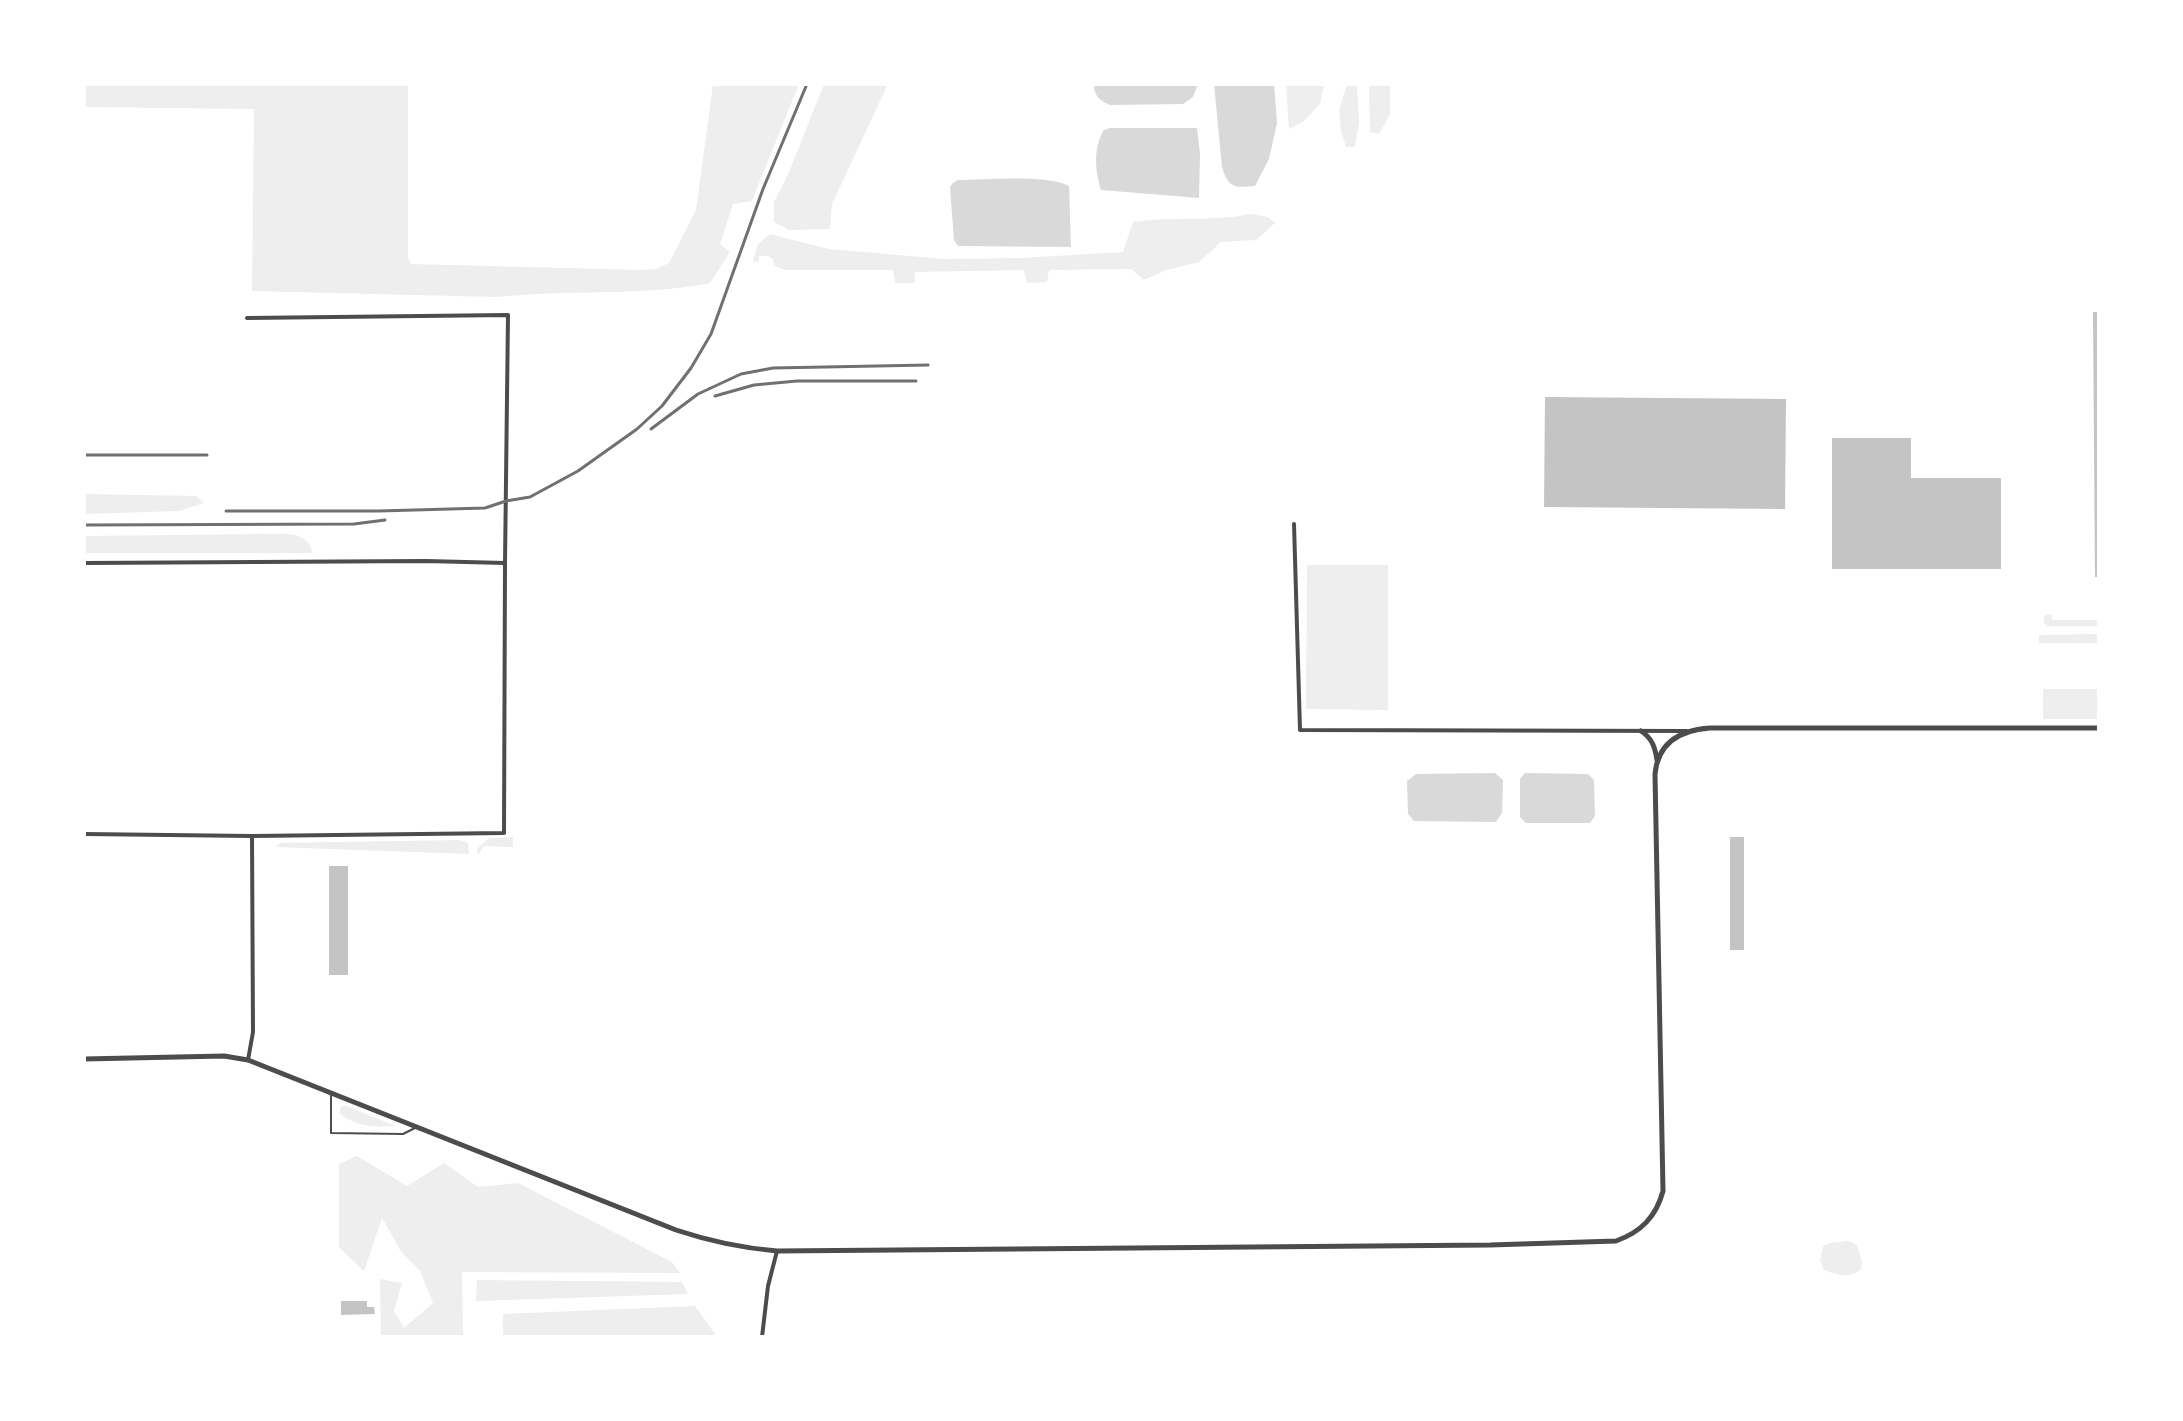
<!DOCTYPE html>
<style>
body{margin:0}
#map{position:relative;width:2183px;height:1421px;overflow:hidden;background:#fff;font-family:"Exo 2",sans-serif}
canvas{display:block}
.frame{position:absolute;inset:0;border:86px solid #fff;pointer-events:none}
</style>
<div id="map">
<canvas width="2183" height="1421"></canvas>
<div class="frame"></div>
</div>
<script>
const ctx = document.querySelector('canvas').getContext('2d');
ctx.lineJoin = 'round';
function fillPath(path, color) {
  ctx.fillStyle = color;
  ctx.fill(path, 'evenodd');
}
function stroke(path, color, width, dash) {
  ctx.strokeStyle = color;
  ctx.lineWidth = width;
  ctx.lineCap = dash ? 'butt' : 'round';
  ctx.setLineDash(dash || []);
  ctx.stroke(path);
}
fillPath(new Path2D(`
 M84 84H408V257L411 264 643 270 656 269 669 263 696 210 713 84H799L752 201 733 204 720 244 730 252 710 283C640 297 567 289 497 297L252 291 254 109 84 107Z
 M824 84H888L832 204 830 229 789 230 774 222V202L787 177Z
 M1286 84H1324L1320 104 1303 122 1289 129Z
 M1347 84H1357L1359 123 1355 147H1346L1341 131 1339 110Z
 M1369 84 1390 85V114L1379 134 1370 132Z
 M1251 214 1268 217 1275 223 1256 240 1221 242 1199 262 1166 270 1144 280 1131 269 1049 270 1047 282 1027 283 1024 270 915 272 914 283H895L893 270H785L774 265 773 259 768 256H759V262L753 261 758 244 770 234 829 249 944 259 1022 258 1123 252 1133 222C1172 216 1212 222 1251 214Z
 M84 494 196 496 204 503 179 511 84 514Z
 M265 534C286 535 306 529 313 553H84V536Z
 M1307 565H1388V710L1306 709Z
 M2051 614 2052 620H2099V626H2048L2044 623V617L2046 615Z
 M2099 634V643H2039V635Z
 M2043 689H2099V719H2043Z
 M513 837V847L484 846 478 855 477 849 489 838Z
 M460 840 468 843 469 854 276 847 280 843Z
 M342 1106H347L395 1126C376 1128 354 1126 339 1113Z
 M357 1156 407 1186 444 1163 478 1187 518 1183 672 1262 680 1273 462 1272 463 1337H381L380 1279 402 1283 394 1311 404 1328 433 1303 420 1271 400 1250 382 1218 364 1271 339 1247V1164Z
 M1849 1241 1857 1245 1862 1261 1861 1269C1849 1279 1838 1275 1824 1270L1820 1260 1823 1246 1830 1243Z
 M477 1280 682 1282 688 1294 476 1301Z
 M695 1306 717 1337H503V1314Z`), '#eee');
fillPath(new Path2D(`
 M1094 84H1198L1193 97 1183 104 1110 105C1099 100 1094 96 1094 84Z
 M1214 84H1274L1277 123 1269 159 1255 186C1235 188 1228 188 1222 167Z
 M1110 128H1197L1200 154 1199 198 1101 190C1095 171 1093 147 1104 130Z
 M958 180C985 180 1047 174 1069 186L1071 247 958 246 954 240 950 187 953 183Z
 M1495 773 1503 780 1502 813 1496 822 1414 821 1408 814 1407 781 1416 774Z
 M1525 773 1588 774 1594 780 1595 816 1590 823H1526L1520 817V779Z`), '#d9d9d9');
fillPath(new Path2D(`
 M2093 312H2099V577H2095Z
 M1545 397 1786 399 1785 509 1544 507Z
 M1832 438H1911V478H2001V569H1832Z
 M1730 837H1744V950H1730Z
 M329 866H348V975H329Z
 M341 1301H367V1307H374L375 1314 341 1315Z`), '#c4c4c4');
stroke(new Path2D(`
 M331 1093V1133L403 1134 415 1128`), '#4c4c4c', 2);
stroke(new Path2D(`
 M1294 524 1300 730 1687 731
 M84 563 426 561 505 563
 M84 834 252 836 504 833 505 563 508 315 247 318
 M248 1060 253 1032 252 836
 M762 1337 768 1286 777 1251`), '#4c4c4c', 4);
stroke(new Path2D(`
 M1641 731C1652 738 1655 747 1657 760
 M84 1059 224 1056 248 1060 676 1230C709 1241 741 1248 777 1251L1490 1245 1616 1241C1641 1232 1656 1217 1663 1191L1655 774C1658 742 1681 730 1710 728H2099`), '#4c4c4c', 5);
stroke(new Path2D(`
 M715 396 754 385 797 381H916
 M651 429 698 394 741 374 773 368 928 365
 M84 455H207
 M226 511H379L485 508 506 501 530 497 578 471 637 429 662 406 691 368 711 334 763 189 807 84
 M84 525 354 524 385 520`), '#707070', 3);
</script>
